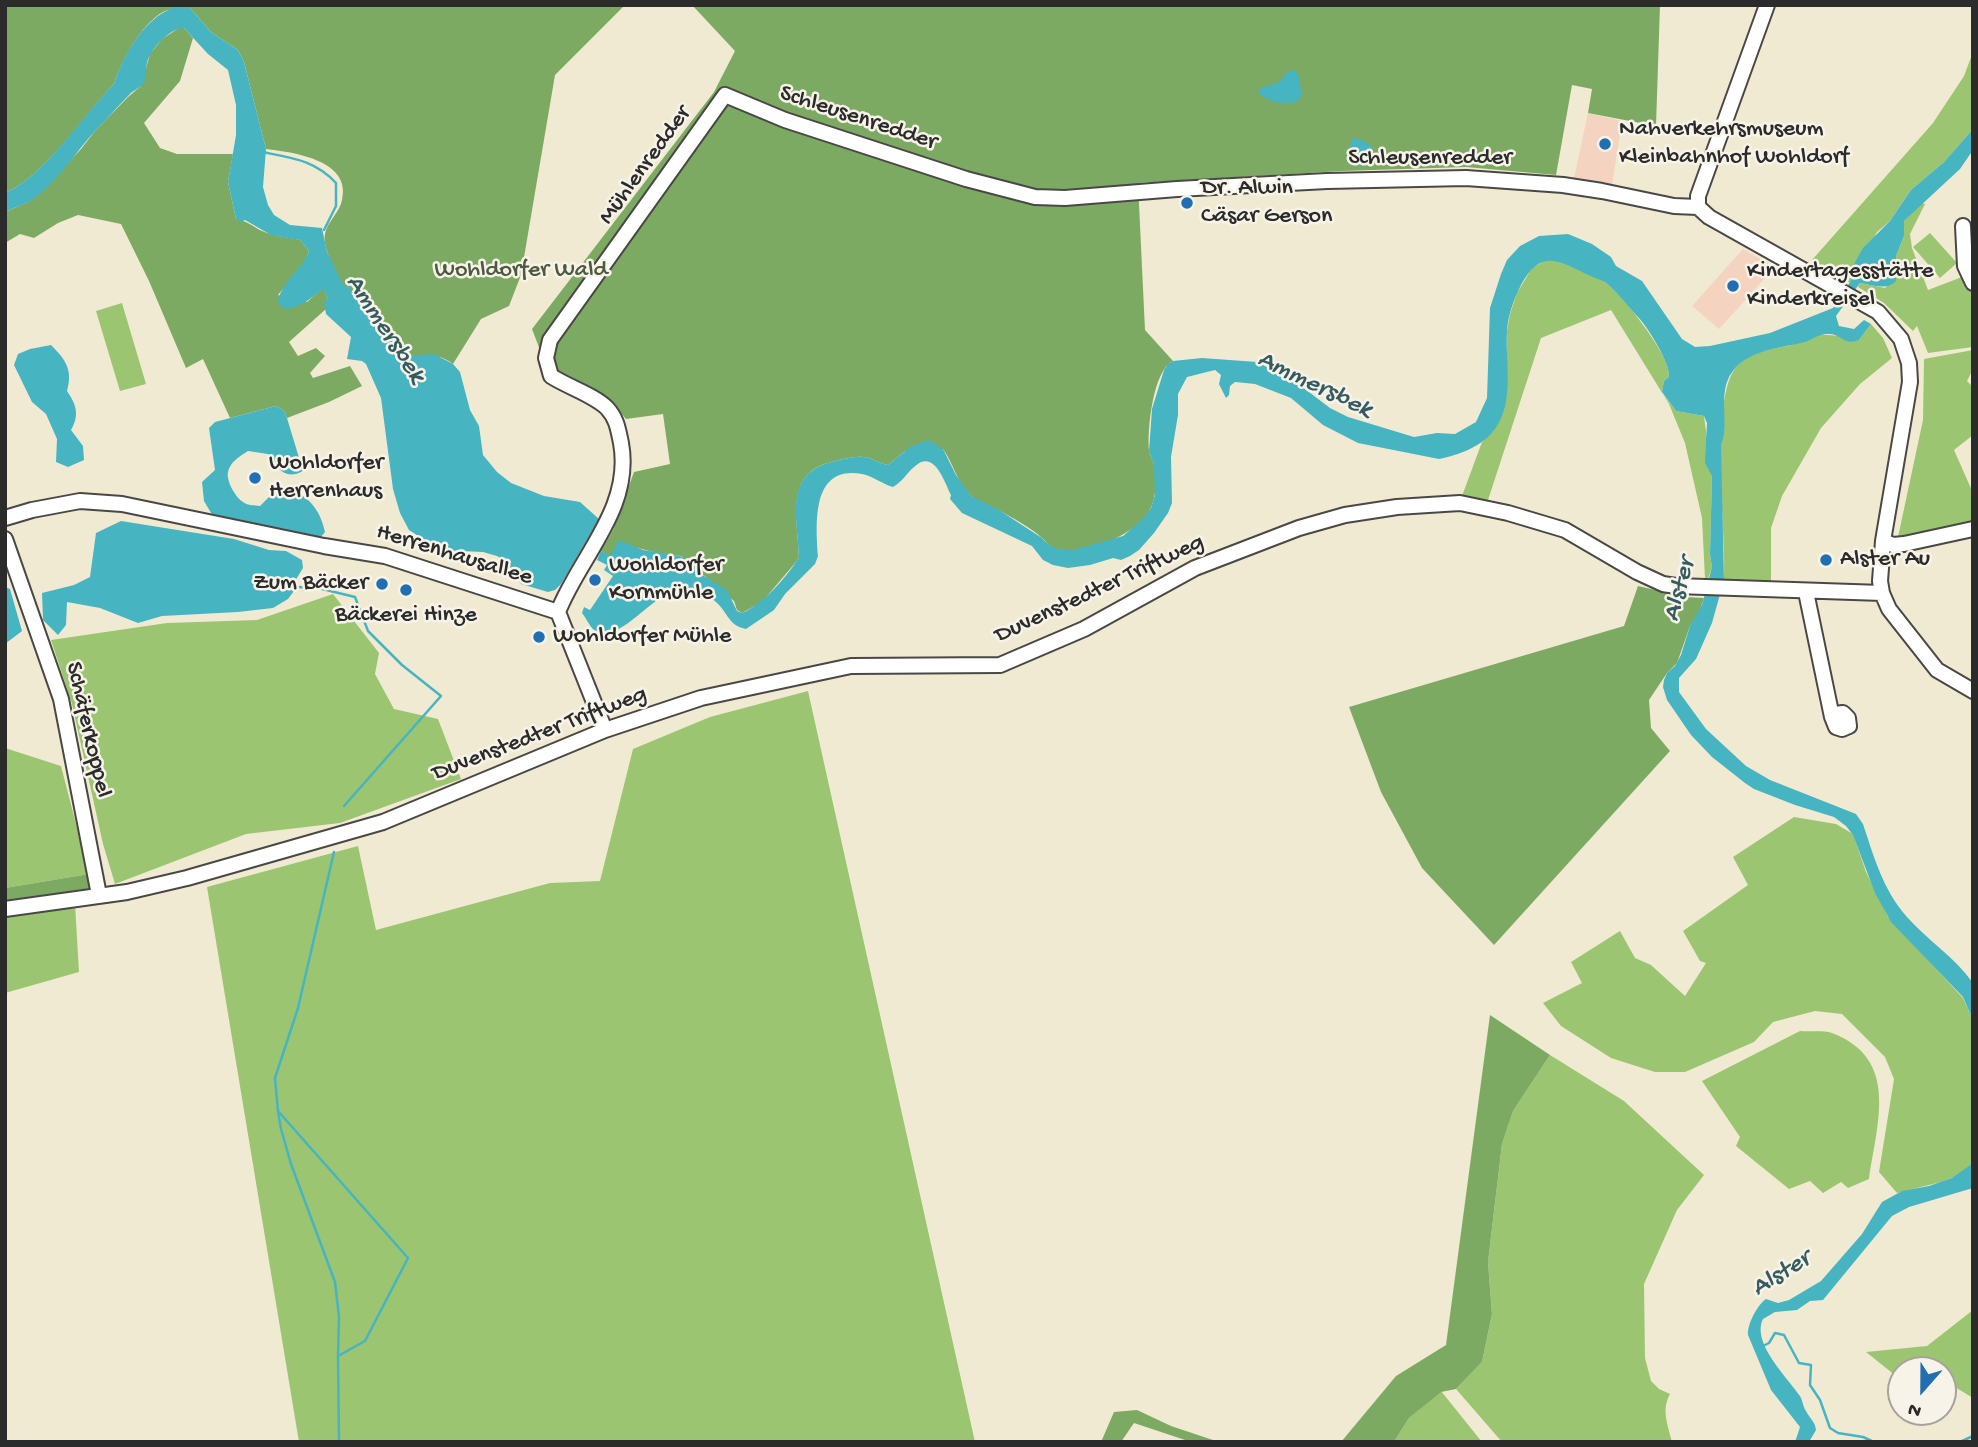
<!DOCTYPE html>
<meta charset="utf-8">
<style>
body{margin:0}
#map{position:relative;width:1978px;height:1447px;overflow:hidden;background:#f1ead3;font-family:"Gochi Hand",sans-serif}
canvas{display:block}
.frame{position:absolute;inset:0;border:7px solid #2b2b2b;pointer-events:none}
.north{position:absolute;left:1887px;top:1356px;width:70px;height:70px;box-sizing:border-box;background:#f7f3e8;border:2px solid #a5a39c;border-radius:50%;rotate:201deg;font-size:19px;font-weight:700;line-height:28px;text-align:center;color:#2b2b2b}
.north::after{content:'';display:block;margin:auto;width:24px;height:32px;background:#1f6fb2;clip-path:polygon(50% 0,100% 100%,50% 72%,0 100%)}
</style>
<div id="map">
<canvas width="1978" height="1447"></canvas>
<div class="frame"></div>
<div class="north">N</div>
</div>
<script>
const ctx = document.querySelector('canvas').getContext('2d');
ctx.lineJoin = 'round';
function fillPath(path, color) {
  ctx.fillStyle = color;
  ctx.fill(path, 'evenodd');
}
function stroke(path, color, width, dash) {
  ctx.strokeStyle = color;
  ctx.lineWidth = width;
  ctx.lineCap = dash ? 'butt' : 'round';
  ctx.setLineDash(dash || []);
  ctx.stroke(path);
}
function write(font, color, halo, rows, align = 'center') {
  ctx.font = font + ' "Gochi Hand",sans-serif';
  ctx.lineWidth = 5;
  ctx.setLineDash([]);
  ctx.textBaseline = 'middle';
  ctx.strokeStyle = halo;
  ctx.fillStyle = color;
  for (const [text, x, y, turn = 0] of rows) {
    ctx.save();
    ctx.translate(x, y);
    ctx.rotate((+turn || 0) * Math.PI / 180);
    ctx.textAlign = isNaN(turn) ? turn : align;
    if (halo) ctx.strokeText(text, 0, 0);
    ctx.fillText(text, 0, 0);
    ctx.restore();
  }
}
fillPath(new Path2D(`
 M1588 113 1622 121 1612 185 1574 178Z
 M1743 249 1775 267 1719 329 1692 306Z`), '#f4d3c0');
fillPath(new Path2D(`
 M1973 52V129L1944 162 1911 190 1890 221 1877 232 1850 283 1812 260 1933 123 1964 76Z
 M1922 203 1925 204 1910 234 1912 248 1928 290 1962 277 1973 291V347L1928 353 1917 326 1913 331 1884 303 1858 287 1860 283 1885 288 1897 275 1896 256 1904 236V221Z
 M1930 233 1957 263 1940 278 1913 247Z
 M1554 259C1565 263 1600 278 1608 284 1624 298 1672 357 1669 377L1664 381 1662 393 1676 411 1704 416 1712 476 1710 554 1712 567 1708 579H1705L1702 518 1685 443 1669 404 1611 310 1541 338 1488 500 1462 496 1482 442 1494 430 1506 400 1507 331 1510 314 1517 293 1532 268 1544 261Z
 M122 303 146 384 120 391 96 311Z
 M1871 324 1883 338 1892 358 1860 384 1821 428 1782 496 1771 528V583L1724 580C1727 535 1708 394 1738 365 1751 352 1770 349 1787 346 1797 344 1807 336 1817 335 1832 334 1845 337 1859 340Z
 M1973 350V369L1967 381 1973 387V435L1954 450 1973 493V521L1949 530 1898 537 1923 420 1924 359Z
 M333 594 379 653 375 674 394 709 438 719 461 779 340 823 246 834 115 884 103 844 72 704 51 640 167 623 257 620Z
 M808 691 975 1442H299L207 887 358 846 376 930 550 883 600 881 633 749 710 717Z
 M5 748 61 766 89 874 5 888Z
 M1794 817 1836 824 1853 834 1866 872 1888 917 1963 998 1973 1020V1163L1957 1176 1941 1182 1897 1193 1879 1172 1894 1079 1885 1057 1842 1014 1815 1011 1773 1022 1754 1042 1685 1072H1655L1611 1058 1561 1026 1543 1003 1582 983 1571 962 1620 931 1635 958 1651 965 1685 996 1706 963 1700 961 1683 931 1748 885 1733 857Z
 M75 904 79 972 5 993V916Z
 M1800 1031C1810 1032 1823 1030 1832 1033 1900 1059 1877 1123 1869 1179L1848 1188 1841 1182 1823 1193 1810 1181 1789 1189 1736 1146 1740 1137 1702 1081Z
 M1550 1055 1624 1101 1704 1175 1677 1210 1644 1284 1645 1358 1651 1381 1659 1389 1670 1394C1661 1410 1668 1425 1672 1442H1502L1456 1389 1482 1362 1492 1314 1488 1262 1502 1144 1513 1111Z
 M1973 1310V1398L1945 1381 1943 1382V1370H1901V1380L1866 1352 1927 1346Z
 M1441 1391 1482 1442H1394L1409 1418Z`), '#9cc571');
fillPath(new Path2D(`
 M5 5H625L555 75 521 275 509 306 481 319 453 364C432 350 429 359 410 356L375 327 347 285H343C336 275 322 246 325 234 327 222 340 212 342 200 352 160 292 152 266 149L244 62 238 50 211 32 190 8C182 9 170 8 163 12 141 24 121 62 114 84 83 116 46 175 5 193Z
 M692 5H1660L1656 126 1588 113 1592 89 1572 85 1556 175 1466 167 1342 171 1138 183 1145 330 1173 361C1153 370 1147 430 1149 450 1150 456 1153 460 1154 465 1158 482 1156 503 1146 516 1130 537 1074 561 1050 546 1046 543 1046 541 1042 538 1031 528 1016 520 1002 512 992 506 978 503 970 495 957 482 953 463 943 449L905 451 888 465C879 464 872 457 863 457 854 456 844 459 835 461 783 472 798 517 799 557L796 562 762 602 742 613 737 610 734 601 681 556 661 554 634 547 610 557 601 551 613 530 634 472 670 464 663 414 626 419 612 402 551 368 540 350 532 329 714 92 735 51Z
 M179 28H184L193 38 180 81 144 123 160 148 177 154H233L228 182 236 219C249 221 255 229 267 233 278 237 289 237 300 240L309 251 305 261 278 295 307 302 323 288 328 299 326 309 289 342 298 356 316 348 325 356 310 373 313 378 350 366 362 386 329 402 287 418 284 411 276 406 230 418 203 359 186 368 149 281 121 224 78 215 58 223 34 238 20 234 5 243V212L28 202 39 194 81 149 95 131 128 97 141 86 150 54 162 39Z
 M1638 586 1686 597 1704 598 1699 613 1690 626 1677 663 1667 673 1649 700 1651 728 1670 751 1494 945 1422 868 1381 792 1349 707 1624 626Z
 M89 874 93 890 5 903V888Z
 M1490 1015 1550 1055 1513 1111 1502 1144 1488 1262 1492 1314 1482 1362 1456 1389 1441 1392 1409 1418 1394 1442H1341L1396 1376 1446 1345Z
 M1137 1410 1171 1426 1219 1442H1191L1134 1423 1121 1442H1101L1114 1412Z`), '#7daa63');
fillPath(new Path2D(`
 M173 8H190L211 32 238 50 244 62 266 149 263 187 268 205 274 215 290 225 322 228 327 252 343 285H347C351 291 354 291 360 296 370 303 375 316 375 327L384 337 392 340 394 344 410 356 434 354 453 364 460 372 470 410 479 426 483 455 497 472 511 483 544 496 580 502 599 519 561 584 555 590 548 592 521 584 505 561 497 556 483 552 440 550 409 530 400 513 393 489 381 398 366 364 362 361 347 359 351 337 326 314 324 302 328 299 323 289C311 298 302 307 285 309L278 303C279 284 303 269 309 251L300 240 271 235 245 220 241 222 236 219 228 182 236 135V105L228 70 208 54 184 28C170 28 150 49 147 63 145 71 148 77 143 84 140 88 134 90 130 94 119 105 108 118 97 129 75 152 57 184 30 201 23 205 13 208 5 212V193C46 175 82 116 114 84 123 56 144 18 173 8Z
 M1294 70 1298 74 1302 95 1298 101C1283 106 1270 102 1258 93L1261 88C1273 83 1279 86 1286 73Z
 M1973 129V150L1960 169 1904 221V236L1896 256V281C1886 291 1873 285 1860 283L1836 316 1839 326 1854 329 1864 320 1871 324 1859 340C1843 346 1842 334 1829 334 1820 333 1813 339 1805 342 1777 349 1739 350 1727 382 1720 402 1729 427 1721 445L1724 580 1712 623 1696 659 1679 678V692L1706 729 1746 766 1770 780 1856 814 1863 824C1874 857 1883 890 1907 917 1927 940 1955 957 1973 983V1020L1963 997 1891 922 1875 893 1853 835 1846 826 1834 817 1795 805 1754 789 1745 783 1712 757 1691 735 1667 700 1663 687 1664 680 1667 673 1675 666 1681 655 1690 626 1702 605 1712 567 1710 554 1712 476 1705 463 1707 423 1704 416 1676 411 1662 392 1664 381 1669 377C1671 365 1648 327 1638 317 1629 308 1615 289 1605 282 1599 279 1592 277 1586 274 1556 259 1540 250 1521 285 1514 299 1508 315 1507 331 1505 363 1515 401 1495 429 1483 446 1459 455 1439 459L1358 443 1323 425 1291 398 1255 384 1235 382 1230 386 1229 395 1226 398 1219 384 1221 375 1215 370 1187 377 1178 394V415L1171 457 1172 503 1168 513 1154 533 1139 550 1130 556 1121 560 1113 558 1090 565 1068 568 1053 565 1043 560 1032 546 962 513 950 499 951 495C944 481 934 448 914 467 906 474 903 481 893 487 882 484 873 476 862 474 811 465 816 523 818 556L815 564 785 594 774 610 746 629C730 626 729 616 719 605 710 594 692 591 679 591 654 590 618 648 594 630 590 627 586 618 582 613L584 607 590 610 613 576 604 570 607 565 597 560 601 551 610 556 619 540 643 550 680 556 688 560 704 576 727 590 737 611 742 613C761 606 789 575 799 557 798 517 782 473 835 461 844 459 854 456 863 457 872 457 879 464 888 465L910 447 928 440 943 449 956 475 971 496 999 510 1042 538 1049 545 1058 549 1073 550 1123 536 1144 518 1151 508 1155 495 1154 465 1149 451 1152 409 1164 370 1168 364 1173 361 1202 358 1257 362 1293 380 1330 408 1348 417 1414 437 1437 433 1455 434 1476 422 1487 398 1490 308 1501 274 1507 260 1520 246 1539 236 1568 234 1592 244 1611 257 1616 266 1642 281 1682 339 1695 347 1710 346 1770 333 1833 308 1856 273 1854 264 1863 248 1890 221 1911 190 1944 162Z
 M1353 138 1362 140 1371 146 1374 156 1370 164 1359 166 1352 161 1350 146Z
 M51 345C66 360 73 370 67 391 76 404 80 415 71 430L83 446 84 460 68 467 56 462 57 439 46 414 32 402 14 365 18 354 30 349Z
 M276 406 284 411 287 418 303 471C285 481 277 468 268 454L248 451C240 456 230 462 228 472 226 481 236 498 243 502 248 506 255 505 260 506L276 490C303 487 320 507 325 532L320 538 214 518 204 501 202 482 215 470 209 428 215 422Z
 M121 521 234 539 269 550 286 551 302 560 303 568 295 581 297 587 288 599 273 608 238 612 162 616 138 623 100 608 67 602 66 625 58 635 43 620 42 593 74 585 90 577 96 533Z
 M5 587 10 589 22 631 5 644Z
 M1973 1163V1188L1909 1207 1892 1216 1823 1300 1810 1301 1797 1310 1775 1312 1763 1319C1751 1343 1788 1378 1800 1396 1803 1401 1803 1407 1806 1411 1810 1419 1815 1421 1816 1430L1809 1442H1795L1800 1427 1771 1390 1748 1335C1747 1325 1757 1305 1766 1299L1778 1303 1789 1300 1821 1281 1862 1234 1882 1202 1902 1191 1929 1186 1952 1178Z`), '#47b4c2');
stroke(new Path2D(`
 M262 152C292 158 315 160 336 183V206L324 230
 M297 587 318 588 355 597 368 631 402 665 441 696 344 806
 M334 852 298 1008 275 1078 278 1111 408 1258 365 1341 338 1356 339 1442
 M278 1111 281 1129 291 1164 335 1282 339 1317 338 1356
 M1763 1346 1769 1343 1775 1333 1784 1335 1799 1363 1811 1365 1810 1385 1820 1400 1830 1428 1838 1433 1863 1437 1874 1442
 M1960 1442 1973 1436`), '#47b4c2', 2.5);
const minor = new Path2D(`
 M1698 207 1709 217 1878 312 1901 339 1909 363 1910 382 1883 541 1880 581 1882 593 1889 609 1937 670 1973 691
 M1698 207V196L1767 5
 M1963 226 1965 266 1973 283
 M5 518 32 510 80 501 122 504 324 546 385 556 558 612
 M5 539 61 699 99 895
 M1883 541 1893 545 1904 544 1973 529
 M1806 592 1832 717 1836 727 1842 729 1849 726 1848 718 1843 713 1835 714 1832 717
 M605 730 558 612C579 557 633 509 621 443 618 429 617 419 607 408 594 395 568 387 551 376L546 358 550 340 725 95 785 120 966 179 1035 197 1065 198 1177 189 1327 181 1466 178 1563 185 1602 191 1674 206 1698 207
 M5 909 127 892 187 878 383 822 605 730 701 698 851 666 1000 665 1084 629 1195 568 1299 528 1345 515 1397 507 1460 503 1508 513 1565 530 1637 572 1663 584 1676 586 1882 593`);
stroke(minor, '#494844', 18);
stroke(minor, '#fff', 14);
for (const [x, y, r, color] of [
 [1605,144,7,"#1f6fb2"],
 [1187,203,7,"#1f6fb2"],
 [1733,286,7,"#1f6fb2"],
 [255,478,7,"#1f6fb2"],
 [1826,560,7,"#1f6fb2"],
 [595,580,7,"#1f6fb2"],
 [382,584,7,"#1f6fb2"],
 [406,590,7,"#1f6fb2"],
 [539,637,7,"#1f6fb2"]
]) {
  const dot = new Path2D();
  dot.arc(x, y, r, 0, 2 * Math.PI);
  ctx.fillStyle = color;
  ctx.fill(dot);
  stroke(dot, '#f7f3e8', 2.5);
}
write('24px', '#2b2b2b', '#f7f3e8', [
 ["Schleusenredder",858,119,18],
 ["Schleusenredder",1430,159],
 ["Mühlenredder",646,166,-54],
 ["Herrenhausallee",454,556,17],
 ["Duvenstedter Triftweg",1100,590,-25],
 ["Schäferkoppel",87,730,77],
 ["Duvenstedter Triftweg",540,735,-21]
]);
write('24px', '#2b2b2b', '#f7f3e8', [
 ["Nahverkehrsmuseum",1619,130],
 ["Kleinbahnhof Wohldorf",1619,158],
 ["Dr. Alwin",1201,189],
 ["Cäsar Gerson",1201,217],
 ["Kindertagesstätte",1747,272],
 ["Kinderkreisel",1747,300],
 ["Wohldorfer",269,464],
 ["Herrenhaus",269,492],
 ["Alster Au",1840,560],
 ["Wohldorfer",609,566],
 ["Kornmühle",609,594],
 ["Zum Bäcker",368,584,"right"],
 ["Bäckerei Hinze",406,616,"center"],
 ["Wohldorfer Mühle",553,637]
], 'left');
write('24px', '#4d5940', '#f7f3e8', [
 ["Wohldorfer Wald",521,271]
]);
write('italic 26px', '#355b60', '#f7f3e8', [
 ["Ammersbek",384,330,57],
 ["Ammersbek",1314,386,26],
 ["Alster",1681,590,-75],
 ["Alster",1782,1275,-32]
]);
</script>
